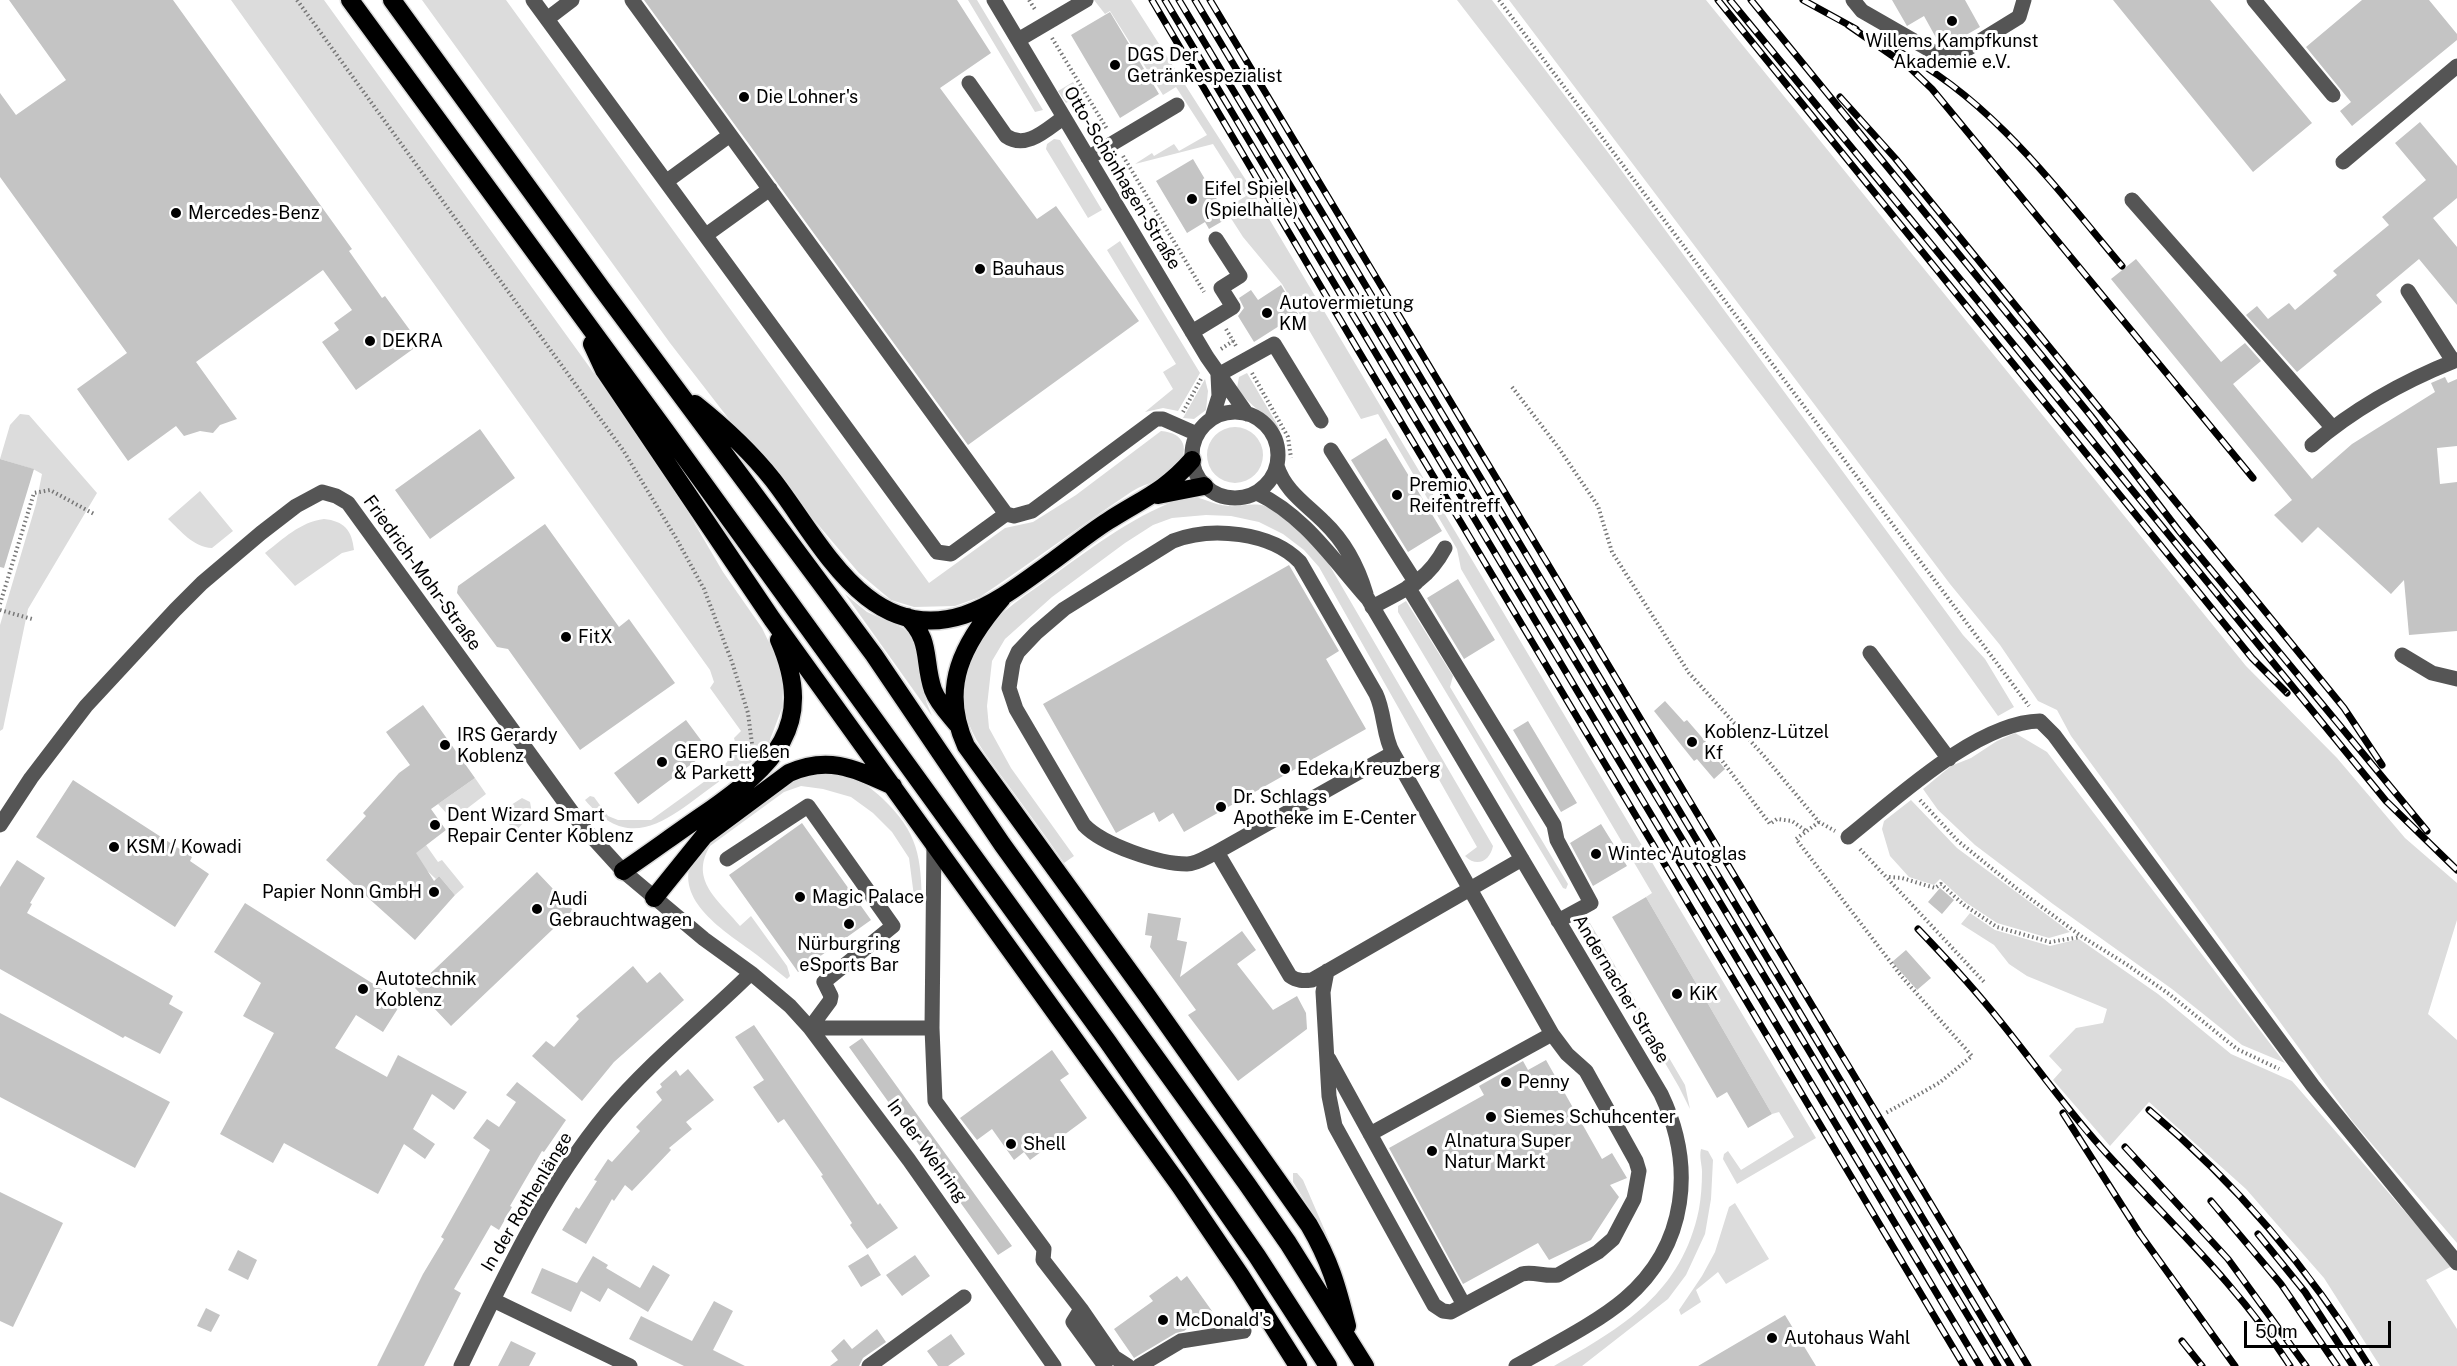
<!DOCTYPE html>
<meta charset="utf-8">
<style>
body{margin:0}
#map{position:relative;width:2457px;height:1366px;overflow:hidden;background:#fff;font-family:"Public Sans",sans-serif}
canvas{display:block}
.scale{position:absolute;left:2244px;top:1321px;width:147px;height:27px;box-sizing:border-box;border:3px solid #000;border-top:0;padding-left:8px;font-size:18px;line-height:21px;white-space:nowrap;color:#000;-webkit-text-stroke:4px #fff;paint-order:stroke}
</style>
<div id="map">
<canvas width="2457" height="1366"></canvas>
<div class="scale">50 m</div>
</div>
<script>
const ctx = document.querySelector('canvas').getContext('2d');
ctx.lineJoin = 'round';
function fillPath(path, color) {
  ctx.fillStyle = color;
  ctx.fill(path, 'evenodd');
}
function stroke(path, color, width, dash) {
  ctx.strokeStyle = color;
  ctx.lineWidth = width;
  ctx.lineCap = dash ? 'butt' : 'round';
  ctx.setLineDash(dash || []);
  ctx.stroke(path);
}
function write(font, color, halo, rows, align = 'center') {
  ctx.font = font + ' "Public Sans",sans-serif';
  ctx.lineWidth = 6;
  ctx.setLineDash([]);
  ctx.textBaseline = 'middle';
  ctx.strokeStyle = halo;
  ctx.fillStyle = color;
  for (const [text, x, y, turn = 0] of rows) {
    ctx.save();
    ctx.translate(x, y);
    ctx.rotate((+turn || 0) * Math.PI / 180);
    ctx.textAlign = isNaN(turn) ? turn : align;
    if (halo) ctx.strokeText(text, 0, 0);
    ctx.fillText(text, 0, 0);
    ctx.restore();
  }
}
fillPath(new Path2D(`
 M231 0H324L588 365 672 485 723 572 762 628 777 659 783 681 782 708 768 745 731 782 724 778C676 811 635 860 585 800L590 796 594 797 608 816 618 820H651L719 771 727 762 736 746 734 738 741 731 710 688 714 682 710 670Z
 M422 0H506L929 583 1005 528 1033 522 1076 495 1161 431C1185 433 1191 450 1175 469 1165 481 1144 483 1131 492 1080 526 1031 563 980 597L955 606 914 607 891 600 859 573 732 423 670 343Z
 M968 0H977L1043 110 1035 112Z
 M1094 0H1131L1249 185 1816 1138 1737 1184 1723 1159 1724 1154 1728 1151 1741 1170 1794 1137 1779 1112 1772 1114 1646 897 1652 893 1461 569 1457 549 1378 414 1361 419 1282 284 1243 237 1225 209 1246 196 1213 144 1135 164 1152 153 1154 156 1174 144 1179 151 1207 135 1176 87 1163 95 1110 11 1105 14Z
 M1457 0H1492L1613 159 1963 635 1985 659 2014 707 1998 716C1825 472 1640 237 1457 0Z
 M1509 0H1706L2246 666 2337 758 2405 838 2457 883V920L2428 1014 2457 1040V1243L2353 1122 2071 736 2057 710 2038 701 2000 645 1950 584Z
 M1073 82 1080 95 1066 103 1058 91Z
 M1054 139 1060 140 1102 210 1088 218 1046 149 1047 144Z
 M1120 241 1200 373 1178 411 1163 408 1145 412 1173 389 1163 372 1176 364 1107 250Z
 M1247 373 1281 431C1267 415 1249 406 1237 388L1239 377Z
 M1205 379 1208 391 1206 410 1194 419 1183 418Z
 M20 414 29 415 97 493 28 609 3 729 0 731V625L36 504 42 474 33 469 0 459 10 425Z
 M1207 455a28 28 0 1 1 56 0a28 28 0 1 1-56 0Z
 M200 491 233 531 212 548C193 547 181 531 168 519Z
 M1188 496C1202 497 1214 505 1228 506 1240 507 1253 502 1265 506 1291 515 1310 542 1327 561L1493 846C1490 861 1477 868 1465 856L1477 847 1319 567 1304 550 1283 534 1259 522 1231 516 1206 515 1172 518 1153 525 1125 543 1052 597 1005 639 992 661 987 706 989 728 1011 768 1074 856 1064 863C1045 835 1025 808 1005 781 992 763 977 745 969 724 960 700 965 665 977 644 993 615 1025 596 1051 577 1094 546 1137 513 1188 496Z
 M324 519C344 521 352 530 354 550L342 553 295 586 265 553C283 539 300 522 324 519Z
 M845 594 867 612 903 628 916 642 926 701 932 716Z
 M1406 601 1453 676 1450 687 1568 884 1566 889 1563 888 1398 612V606Z
 M2015 733 2047 752 2285 1063 2242 1045 2172 989 2053 904 1975 845 1938 810 1923 789 1951 766 1971 758 1997 741Z
 M806 771C819 773 835 772 847 775 860 779 872 789 882 798 919 833 921 857 922 906L915 904 909 858 892 832 873 813 851 797 823 789 801 786 784 792 710 846C689 881 719 900 740 926L751 916 787 966 790 976 787 979C777 971 767 963 757 955 731 935 675 904 691 862 693 857 697 851 700 846Z
 M475 778 486 794 456 817 449 816 438 804Z
 M522 798 530 802 532 813 515 832 500 812Z
 M1911 800 1957 848 2070 932 2049 938 1997 923 1965 902 1940 879 1934 885 1909 877 1890 856 1882 829 1884 821Z
 M426 845 438 862 442 860 464 887 455 895 439 876 436 879 408 853Z
 M1970 913 1995 930 2050 946 2079 939 2158 994 2231 1054 2292 1081 2452 1266 2426 1280 2457 1329V1366H2380L2324 1278 2246 1189 2149 1102 2110 1146 2053 1080 2062 1070 2049 1056 2076 1028 2103 1023 2107 1009 2027 976 2009 964 1994 945 1961 924Z
 M1590 923 1685 1085 1690 1109 1679 1087 1584 924Z
 M1701 1149 1708 1151 1713 1160 1711 1199 1705 1234 1686 1275 1668 1299 1582 1366H1554C1623 1327 1682 1293 1699 1209 1701 1197 1702 1185 1702 1172 1702 1165 1699 1157 1701 1149Z
 M1293 1173H1297L1303 1180 1329 1240 1293 1182Z
 M1735 1203 1769 1259 1726 1284 1718 1272 1696 1290 1701 1302 1681 1315 1679 1310 1702 1276 1715 1252 1729 1207Z`), '#dcdcdc');
fillPath(new Path2D(`
 M9 0H173L352 249 349 251 382 298 385 296 420 344 356 390 322 342 339 330 334 323 352 310 323 270 196 362 237 419 220 425 213 433 200 431 184 436 176 426 128 461 77 389 127 353 0 177V93L16 115 66 80Z
 M644 0H957L991 53 940 88 1037 219 1056 206 1139 321 968 445Z
 M1892 0H1965L1980 27 1947 46 1940 45 1924 16 1907 26Z
 M2113 0H2210L2312 123 2253 172Z
 M2362 0H2429L2457 34V40L2352 126 2340 111 2351 102 2306 47Z
 M1110 12 1159 94 1120 118 1071 35Z
 M2420 122 2457 166V198L2433 218 2457 247V305L2419 259 2376 295 2382 302 2297 372 2246 315 2257 306 2268 319 2289 303 2295 310 2337 275 2333 271 2389 225 2382 217 2426 180 2395 143Z
 M1193 159 1228 218 1209 229 1205 222 1187 233 1156 181Z
 M2136 259 2221 362 2245 343 2261 361 2233 384 2312 479 2352 444 2435 392 2431 383 2445 377 2448 383 2457 379V446L2437 448 2440 484 2457 482V631L2409 635 2404 580 2391 594 2318 527 2302 543 2274 515 2292 500 2111 279Z
 M1281 285 1298 314 1254 342 1238 316 1244 308 1239 298 1251 290 1258 300Z
 M480 429 515 478 430 539 395 490Z
 M1386 438 1442 531 1408 552 1351 460Z
 M0 459 34 469 4 568 0 567Z
 M545 524 619 627 629 619 675 683 580 750 508 649 497 647 457 593 458 586Z
 M1289 565 1339 651 1326 659 1366 729 1184 832 1173 813 1159 822 1154 812 1116 833 1043 704Z
 M1458 579 1495 640 1464 659 1427 598Z
 M1665 701 1684 722 1687 720 1712 749 1710 751 1725 769 1714 779 1697 759 1694 761 1654 711Z
 M423 705 475 778 431 809 446 830 416 853 434 881 439 876 455 895 415 940 326 860 366 816 363 813 399 773 410 765 386 732Z
 M686 720 709 751 638 804 614 773Z
 M1528 721 1577 803 1561 812 1513 730Z
 M73 780 192 857 190 861 209 874 175 927 36 837Z
 M802 823 871 920 798 972 729 875Z
 M1601 824 1627 866 1593 886 1570 843Z
 M17 860 45 878 30 903 32 904 27 913 173 996 169 1004 183 1012 160 1054 125 1036 123 1038 0 969V887Z
 M537 872 573 910 451 1026 415 988Z
 M1940 888 1954 900 1942 914 1928 902Z
 M1646 897 1772 1114 1748 1128 1727 1092 1717 1098 1612 917Z
 M245 903 402 1002 383 1032 356 1015 335 1048 387 1077 398 1055 467 1092 454 1110 432 1094 413 1129 435 1144 425 1159 404 1144 378 1194 284 1143 273 1163 220 1134 274 1033 243 1016 261 983 214 952Z
 M1148 913 1181 918 1177 940 1187 942 1180 977 1242 931 1256 950 1237 964 1273 1010 1297 996 1306 1013 1307 1029 1238 1081 1188 1015 1196 1010 1150 947 1152 936 1145 935Z
 M1906 950 1931 978 1917 990 1892 962Z
 M633 966 647 983 660 972 684 1000 614 1062 582 1101 532 1056 546 1041 554 1047 579 1019 576 1016Z
 M0 1013 170 1102 135 1168 0 1097Z
 M754 1025 878 1205 880 1203 898 1228 867 1249 850 1225 852 1223 821 1176 823 1175 784 1119 778 1123 753 1087 764 1080 735 1037Z
 M862 1038 1012 1246 998 1255 849 1047Z
 M1052 1050 1069 1074 1060 1080 1087 1118 1030 1160 1024 1152 1014 1160 992 1129 977 1140 960 1118Z
 M1546 1060 1602 1159 1612 1153 1627 1178 1610 1185 1619 1197 1591 1240 1549 1260 1538 1243 1463 1284 1389 1148 1484 1095 1479 1086 1523 1061 1528 1070Z
 M688 1069 714 1100 686 1122 692 1129 669 1148 671 1150 632 1191 625 1185 614 1201 612 1199 586 1244 562 1230 576 1207 579 1209 597 1181 594 1180 608 1159 612 1162 640 1131 636 1127 662 1100 656 1092 662 1087 660 1084 676 1070 680 1076Z
 M517 1082 566 1120 544 1152 542 1151 510 1206 512 1207 499 1230 491 1225 454 1289 461 1293 424 1366H377L423 1274 444 1239 441 1237 490 1150 473 1138 487 1119 499 1127 516 1102 506 1095Z
 M0 1192 63 1223 13 1327 0 1321Z
 M238 1250 257 1260 248 1280 228 1270Z
 M868 1254 881 1275 861 1287 848 1266Z
 M915 1255 930 1276 902 1296 886 1275Z
 M593 1256 608 1265 606 1268 640 1288 653 1265 670 1275 648 1312 608 1288 600 1302 581 1291 571 1312 531 1293 542 1268 577 1283Z
 M1177 1276 1181 1281 1187 1276 1212 1311 1184 1331 1176 1333 1134 1358 1114 1329 1153 1301 1149 1296Z
 M714 1301 733 1311 713 1350 745 1366H684L629 1339 641 1316 692 1341Z
 M206 1308 220 1315 211 1332 197 1326Z
 M1785 1315 1816 1366H1698Z
 M877 1329 886 1342 863 1358 859 1366H830L838 1360 831 1351 844 1339 852 1349Z
 M951 1334 965 1354 948 1366H938L927 1351Z
 M511 1341 536 1353 529 1366H498Z`), '#c4c4c4');
const highway = new Path2D(`
 M350 0 665 430 1108 1042 1257 1256 1328 1366
 M392 0 602 289 874 655 1002 844 1247 1184 1288 1243 1365 1366
 M592 344 604 370 772 619 1180 1186 1241 1276 1298 1366
 M695 404C724 427 750 451 773 480 821 542 868 646 964 615 997 604 1025 581 1053 561 1071 548 1089 533 1108 521 1142 499 1164 492 1192 460
 M1158 495 1204 486
 M1002 598C963 643 939 687 966 746L1148 997 1309 1225C1330 1261 1337 1286 1347 1326
 M907 617C932 640 923 661 933 690 938 703 948 713 957 724
 M623 871C651 852 678 832 706 813 773 766 817 727 779 640
 M654 898 704 836 789 773C829 755 855 769 893 786`);
stroke(highway, '#dbdbdb', 21);
stroke(new Path2D(`
 M297 0 623 450 676 538 704 589 732 662 748 713 753 752
 M1029 0 1036 11
 M1499 0 2029 706
 M1052 38 1107 129
 M1123 156 1204 292
 M1226 329 1236 346
 M1221 349 1233 341
 M1252 373 1288 437 1291 458
 M1512 387 1558 447 1598 506 1612 552 1689 673 1764 756 1819 822 1835 831
 M1183 412 1201 379
 M0 604 34 493 50 490 94 514
 M0 610 32 619
 M1717 754 1770 824 1777 819 1792 821 1806 831
 M1920 800 1958 841 2016 888 2081 936 2126 964 2169 994 2237 1049 2279 1069
 M1819 822 1796 839 1902 977 1972 1056 1939 1083 1884 1114
 M1860 849 1985 983
 M1889 877 1902 878 1935 888 1941 884 1964 905 1997 927 2050 942 2080 937`), '#777', 4, [1.5, 3]);
stroke(new Path2D(`
 M533 0 937 552 951 554 1006 514
 M632 0 1006 514 1014 516 1032 511 1156 419H1163L1197 434
 M994 0 1207 357 1247 414
 M1853 0 1862 11 1937 54 1954 57 2019 17 2024 0
 M2254 0 2333 95
 M547 19 572 0
 M1018 40 1086 0
 M969 83 1006 136C1026 150 1046 130 1063 118
 M1088 158 1177 105
 M2343 162 2457 66
 M667 181 730 135
 M2132 200 2332 427
 M706 235 770 189
 M2408 291 2453 361
 M1192 332 1233 307 1221 288 1240 276 1216 239
 M1218 375 1274 344 1321 421
 M1192 455a43 43 0 1 1 86 0a43 43 0 1 1-86 0Z
 M1212 418 1219 396 1218 375
 M2312 445C2355 408 2404 381 2457 360
 M1331 450 1416 583
 M1277 466C1285 491 1306 504 1324 522 1345 542 1358 567 1366 594
 M1257 493C1305 516 1334 561 1368 599L1661 1094C1695 1165 1688 1245 1625 1299 1597 1323 1549 1347 1516 1366
 M1408 587 1554 825 1557 840 1591 903 1558 921
 M1372 607C1404 590 1427 582 1445 548
 M1870 653 1949 759
 M2402 655 2432 673 2457 679
 M0 825 31 778 86 706 175 610 202 583 261 533 296 506 322 492 336 496 348 503 582 826 623 871 704 939 751 973 790 1006 810 1028 909 1160 1054 1366
 M1848 837C1896 799 1977 722 2040 721L2054 735 2313 1086 2457 1263
 M934 842 932 1028 935 1101 1044 1249 1043 1260 1081 1309 1073 1322 1105 1366
 M1217 852 1290 976C1297 981 1303 981 1312 980L1522 859
 M727 859 808 806 893 926 824 982 831 996 830 1001 810 1028
 M1327 971 1323 992 1329 1096 1335 1126 1434 1305 1443 1311 1451 1312 1522 1274C1533 1271 1545 1277 1558 1275L1598 1252 1613 1239 1634 1199 1639 1171 1636 1161 1586 1071 1567 1054 1552 1034 1393 753C1383 736 1385 713 1376 694L1300 562C1271 532 1211 526 1173 541L1064 609 1036 633 1018 652 1013 663 1009 688 1016 709 1084 825C1103 845 1159 864 1187 864 1197 864 1208 856 1217 852L1393 753
 M810 1028H932
 M1329 1059 1464 1305
 M1370 1134 1552 1034
 M493 1300 630 1366
 M1081 1309 1114 1357 1128 1366
 M461 1366C503 1279 544 1189 607 1113 650 1062 703 1020 751 973
 M869 1366 964 1297
 M1139 1366 1181 1341 1244 1331`), '#555', 15);
stroke(highway, '#000', 18);
const rail = new Path2D(`
 M1152 0 1358 350 1964 1366
 M1165 0 1980 1366
 M1179 0 1998 1366
 M1195 0 2011 1366
 M1210 0 2028 1366
 M1718 0 2252 658 2287 693
 M1730 0 1978 301 2386 801 2457 870
 M1751 0 2091 416 2179 531 2427 831
 M1803 0 1856 29
 M1848 25 1910 68 1932 89 2253 478
 M1898 51C1991 99 2056 188 2122 266
 M1840 97 1895 158 2344 708 2382 765
 M1918 929C1943 955 1968 982 1991 1010 2031 1058 2066 1110 2109 1156 2173 1226 2238 1285 2290 1366
 M2149 1110C2237 1184 2309 1268 2369 1366
 M2063 1113 2140 1234 2235 1366
 M2125 1147 2228 1259 2306 1366
 M2211 1201 2281 1284 2337 1366
 M2258 1234 2305 1292 2353 1366
 M2182 1341 2202 1366`);
stroke(rail, '#000', 7);
stroke(rail, '#fff', 4.5, [14]);
for (const [x, y, r, color] of [
 [1952,21,6,"#000"],
 [1115,65,6,"#000"],
 [744,97,6,"#000"],
 [1192,199,6,"#000"],
 [176,213,6,"#000"],
 [980,269,6,"#000"],
 [1267,313,6,"#000"],
 [370,341,6,"#000"],
 [1397,495,6,"#000"],
 [566,637,6,"#000"],
 [1692,742,6,"#000"],
 [445,745,6,"#000"],
 [662,762,6,"#000"],
 [1285,769,6,"#000"],
 [1221,807,6,"#000"],
 [435,825,6,"#000"],
 [114,847,6,"#000"],
 [1596,854,6,"#000"],
 [434,892,6,"#000"],
 [800,897,6,"#000"],
 [537,909,6,"#000"],
 [849,924,6,"#000"],
 [363,989,6,"#000"],
 [1677,994,6,"#000"],
 [1506,1082,6,"#000"],
 [1491,1117,6,"#000"],
 [1011,1144,6,"#000"],
 [1432,1151,6,"#000"],
 [1163,1320,6,"#000"],
 [1772,1338,6,"#000"]
]) {
  const dot = new Path2D();
  dot.arc(x, y, r, 0, 2 * Math.PI);
  ctx.fillStyle = color;
  ctx.fill(dot);
  stroke(dot, '#fff', 2);
}
write('18px', '#000', '#fff', [
 ["Willems Kampfkunst",1952,41,"center"],
 ["Akademie e.V.",1952,62,"center"],
 ["DGS Der",1127,55],
 ["Getränkespezialist",1127,76],
 ["Die Lohner's",756,97],
 ["Eifel Spiel",1204,189],
 ["(Spielhalle)",1204,210],
 ["Mercedes-Benz",188,213],
 ["Bauhaus",992,269],
 ["Autovermietung",1279,303],
 ["KM",1279,324],
 ["DEKRA",382,341],
 ["Premio",1409,485],
 ["Reifentreff",1409,506],
 ["FitX",578,637],
 ["Koblenz-Lützel",1704,732],
 ["Kf",1704,753],
 ["IRS Gerardy",457,735],
 ["Koblenz",457,756],
 ["GERO Fließen",674,752],
 ["& Parkett",674,773],
 ["Edeka Kreuzberg",1297,769],
 ["Dr. Schlags",1233,797],
 ["Apotheke im E-Center",1233,818],
 ["Dent Wizard Smart",447,815],
 ["Repair Center Koblenz",447,836],
 ["KSM / Kowadi",126,847],
 ["Wintec Autoglas",1608,854],
 ["Papier Nonn GmbH",422,892,"right"],
 ["Magic Palace",812,897],
 ["Audi",549,899],
 ["Gebrauchtwagen",549,920],
 ["Nürburgring",849,944,"center"],
 ["eSports Bar",849,965,"center"],
 ["Autotechnik",375,979],
 ["Koblenz",375,1000],
 ["KiK",1689,994],
 ["Penny",1518,1082],
 ["Siemes Schuhcenter",1503,1117],
 ["Alnatura Super",1444,1141],
 ["Natur Markt",1444,1162],
 ["Shell",1023,1144],
 ["McDonald's",1175,1320],
 ["Autohaus Wahl",1784,1338]
], 'left');
write('18px', '#000', '#fff', [
 ["Otto-Schönhagen-Straße",1122,178,59],
 ["Friedrich-Mohr-Straße",422,573,54],
 ["Andernacher Straße",1621,989,59],
 ["In der Wehring",927,1151,54],
 ["In der Rothenlänge",527,1202,-59]
]);
</script>
